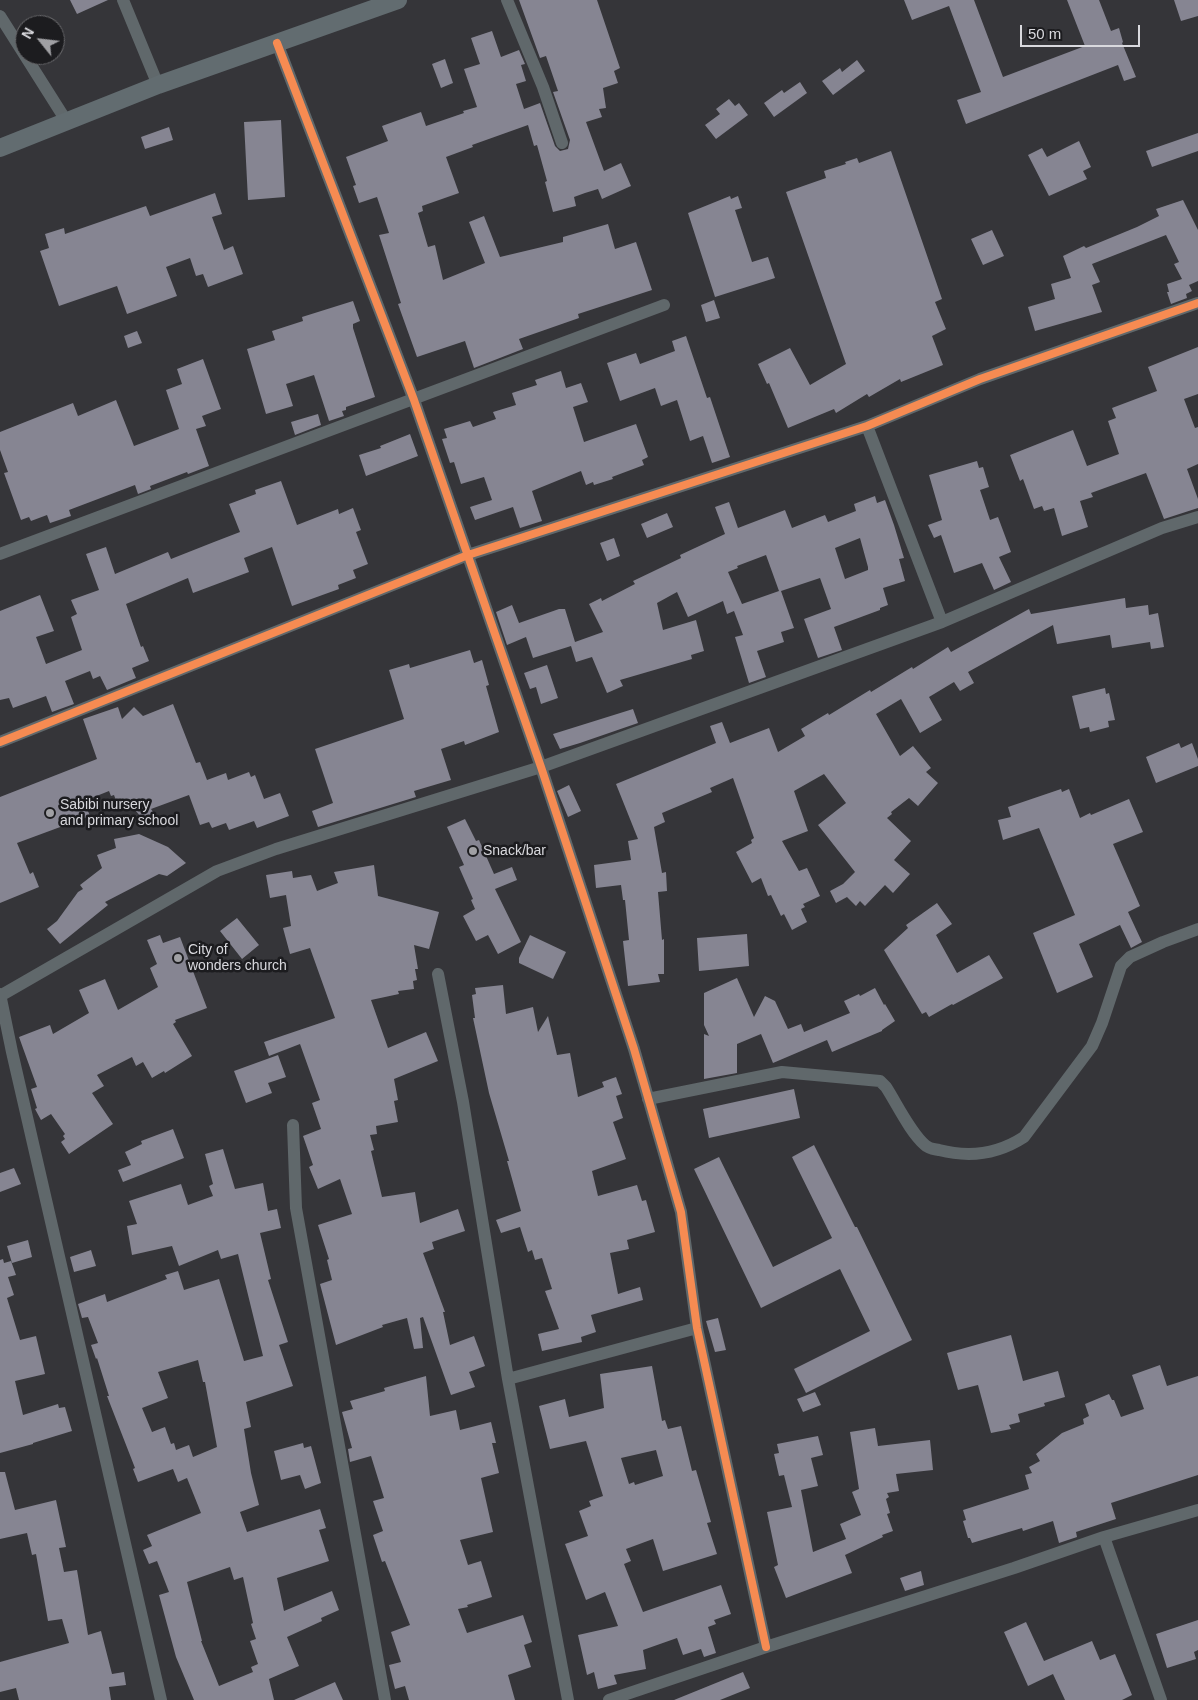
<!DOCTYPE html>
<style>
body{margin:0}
#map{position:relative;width:1198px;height:1700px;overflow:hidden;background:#353539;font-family:Helvetica,sans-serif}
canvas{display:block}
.north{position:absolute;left:15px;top:15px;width:50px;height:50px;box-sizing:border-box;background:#1c1c1f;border:1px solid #68686b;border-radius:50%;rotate:299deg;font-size:14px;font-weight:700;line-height:20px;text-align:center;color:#d9d9de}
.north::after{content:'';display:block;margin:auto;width:18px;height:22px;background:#a0a0a4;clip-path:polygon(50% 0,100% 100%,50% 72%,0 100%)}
.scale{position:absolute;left:1020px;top:25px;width:120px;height:22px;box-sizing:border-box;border:2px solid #d9d9de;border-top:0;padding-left:6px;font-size:15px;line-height:18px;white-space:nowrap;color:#d9d9de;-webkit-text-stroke:4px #1c1c1f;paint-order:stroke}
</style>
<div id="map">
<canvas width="1198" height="1700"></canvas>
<div class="north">N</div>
<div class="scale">50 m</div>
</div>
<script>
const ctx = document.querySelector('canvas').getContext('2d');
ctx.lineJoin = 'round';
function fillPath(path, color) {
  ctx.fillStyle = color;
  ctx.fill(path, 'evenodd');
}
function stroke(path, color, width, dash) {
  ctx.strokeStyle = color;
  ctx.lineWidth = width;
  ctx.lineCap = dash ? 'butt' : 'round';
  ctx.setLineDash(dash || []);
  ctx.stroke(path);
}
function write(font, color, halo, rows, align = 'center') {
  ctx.font = font + ' Helvetica,sans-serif';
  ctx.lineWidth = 5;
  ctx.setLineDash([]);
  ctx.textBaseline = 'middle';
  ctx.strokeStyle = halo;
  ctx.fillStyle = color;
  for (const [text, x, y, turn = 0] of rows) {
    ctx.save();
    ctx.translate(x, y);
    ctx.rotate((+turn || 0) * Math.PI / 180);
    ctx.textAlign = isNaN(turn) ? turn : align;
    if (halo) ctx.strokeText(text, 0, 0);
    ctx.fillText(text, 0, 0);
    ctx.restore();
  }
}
fillPath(new Path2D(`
 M70 0H108L77 14Z
 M519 0H597L620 68 614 71 618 83 603 88 606 108 599 109 602 117 586 122 604 171 621 163 631 186 602 199 598 189 585 193 574 197 576 206 553 212 545 182 547 181 537 145 534 146 528 125 472 145 473 147 446 157 459 193 422 206 423 211 418 213 428 247 435 245 443 280 485 263 469 222 484 216 500 257 563 242V237L608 224 615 249 636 242 652 290 578 314 579 318 519 339 523 349 474 368 465 341 417 357 398 304 401 303 379 235 389 233 377 197 359 203 353 186 356 185 346 157 388 141 382 126 421 112 426 126 464 113 463 111 477 107 464 69 480 64 471 38 492 31 501 57 519 50 525 64 521 65 526 81 516 84 524 109 540 103 555 146 560 151 568 149 570 140 553 92 558 91 546 56 540 58Z
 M904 0H974L1003 77 1085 46 1067 0H1099L1111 31 1119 28 1123 42 1122 43 1136 77 1124 81 1118 65 966 124 957 100 981 92 949 6 912 20Z
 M1174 0H1198V16L1181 21Z
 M445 59 453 83 441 88 432 64Z
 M857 60 865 71 833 95 822 81 840 68 842 72Z
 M800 82 807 93 774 117 764 103 782 90 784 93Z
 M729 99 735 106 739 103 748 115 716 139 705 125 720 114 716 109Z
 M281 120 285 197 248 200 244 122Z
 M169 127 173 140 145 149 141 137Z
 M1198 133V151L1152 167 1146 151Z
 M1079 141 1091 167 1083 171 1087 179 1049 196 1028 155 1042 148 1047 157Z
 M891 151 942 299 935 302 946 329 932 336 943 365 901 382 900 379 869 397 867 394 836 413 834 409 788 428 769 383 767 384 758 364 790 348 810 385 846 364 786 192 826 178 824 171 846 164 845 162 857 158 859 163Z
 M215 193 222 214 212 217 224 250 233 246 243 274 208 287 203 274 196 276 190 258 166 267 177 296 127 314 117 286 59 306 40 251 49 248 45 234 64 228 65 234 146 206 150 216Z
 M730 196 731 199 738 196 742 208 735 210 752 262 768 257 775 278 715 297 688 213Z
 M1183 200 1198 230V281L1189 285 1192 291 1186 294 1187 298 1171 304 1167 292H1169L1167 284 1182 279 1174 264 1179 262 1166 235 1092 264 1100 282 1092 285 1102 312 1035 331 1028 307 1055 299 1051 284 1071 278 1063 256 1084 246 1086 248 1137 227 1159 216 1156 209Z
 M992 230 1004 256 983 265 971 239Z
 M714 300 720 318 706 322 701 305Z
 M353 301 360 321 353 324V328L375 397 346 407V410L342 411 344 416 329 421 314 375 286 384 293 406 266 414 247 349 275 340 272 331 303 321 302 317Z
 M137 331 142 343 128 348 124 336Z
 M686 336 707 398 710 397 730 457 712 463 703 436 690 441 677 400 661 406 655 388 620 401 607 363 636 353 640 364 675 351 672 341Z
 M1198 347V394L1184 399 1195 428 1198 427V464L1187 469 1198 499V508L1164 519 1146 473 1091 493 1093 497 1080 501 1088 527 1062 536 1054 508 1044 511 1042 506 1034 509 1023 479 1020 481 1010 455 1073 430 1087 466 1119 454 1108 421 1116 418 1112 408 1157 391 1148 367Z
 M203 359 221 409 202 416 206 426 196 429 209 466 188 474 187 472 150 486 151 489 138 494 135 485 69 510 71 516 50 523 47 515 31 521 29 517 21 520 4 473 8 472 0 450V432L73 403 78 416 116 400 134 446 179 429 166 390 182 384 177 369Z
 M561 371 566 388 581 383 588 402 573 407 584 442 636 424 648 457 642 460 644 465 612 477 613 479 594 485 593 482 586 485 581 471 532 491 542 521 520 528 513 507 475 520 470 507 492 500 484 477 461 484 454 462 450 463 442 439 447 438 444 429 470 421 473 427 496 419 493 412 516 405 512 393 537 385 535 380Z
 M318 414 321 425 295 435 291 422Z
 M410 434 418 456 366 476 359 455 381 448 380 446Z
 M977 461 979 468 983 467 989 487 980 490 990 520 998 517 1011 552 999 557 1011 582 994 590 982 563 954 573 941 535 934 538 928 525 942 520 929 475Z
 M281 481 297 525 338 509 339 514 353 508 361 530 356 532 368 564 353 570 356 578 338 585 339 589 292 606 272 547 244 558 249 572 193 593 188 578 126 604 141 647 143 646 149 661 132 668 136 678 107 690 100 676 93 679 90 671 65 681 74 704 52 712 46 696 13 708 9 698 0 700V611L40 595 54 631 36 637 46 664 82 650 71 617 77 614 71 600 99 590 86 554 106 547 115 574 168 552 171 559 214 542 240 532 229 504 256 494 255 490Z
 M875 496 877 503 885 500 894 525 904 558 899 559 905 581 883 588 888 605 880 608V610L834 627 842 650 818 658 804 619 831 609 820 578 781 591 794 628 781 632 784 642 757 651 766 677 749 683 735 637 743 635 734 611 727 614 723 601 688 617 677 592 657 603 663 630 696 620 704 651 691 655 692 659 620 680 623 686 607 693 592 657 576 662 571 646 533 658 526 637 507 645 496 612 512 605 519 623 559 609H565L575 642 603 632 589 604 601 598 602 601 635 584 633 581 681 558 680 555 725 534 715 507 729 502 738 528 785 510 792 528 825 515 828 522 856 511 854 504ZM860 538 868 567V570L845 579 835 548ZM766 555 779 591 742 604 728 572 738 568 737 566Z
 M667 513 673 527 647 538 641 524Z
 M614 538 620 556 607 561 600 543Z
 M1125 598 1126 608 1148 605 1149 615 1158 613 1164 647 1151 649 1150 642 1112 648 1110 635 1057 644 1053 625 968 672 974 683 960 691 954 682 929 697 942 720 920 733 901 699 876 714 900 756 913 746 931 768 926 772 938 783 918 806 909 798 891 812 892 814 887 818 911 841 894 860 910 874 893 893 885 885 865 906 860 901 856 906 847 897 836 903 830 891 843 884 855 872 818 825 846 803 824 774 794 791 808 831 782 841 799 871 807 868 820 896 803 904 805 907 801 909 807 922 792 930 784 914 781 916 771 895 768 896 761 878 752 883 736 852 752 843 751 840 754 838 733 778 710 788 712 792 662 813 665 822 654 827 662 873 666 872 667 891 658 892 662 940 664 939V974H658L660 982 628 986 623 941 629 940 625 900H623L621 885 596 888 594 865 631 860 628 841 638 839 616 784 716 743 710 726 722 722 730 743 769 728 778 752 805 736 801 729 828 713 829 715 870 690 871 692 912 667 913 669 948 647 951 652 1029 609 1031 614Z
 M470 650 474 663 482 660 489 685 486 686 499 732 465 745 464 741 441 749 451 780 414 791 416 797 318 827 312 811 333 803 315 749 404 719 389 670 409 664 410 668Z
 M547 665 558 698 541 704 536 687 530 689 524 673Z
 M1105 688 1106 694 1109 693 1115 720 1108 721 1109 727 1090 732 1089 727 1080 729 1072 696Z
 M173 704 196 763 200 762 207 780 226 773 228 780 249 772 251 777 255 775 264 799 280 793 289 816 257 828 254 821 229 830 226 823 212 828 209 822 200 825 189 795 151 809 155 815 145 822 131 805 119 809 114 795 111 796 109 791 84 801 90 816 17 843 30 874 33 872 39 887 0 903V797L97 759 83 719 118 707 122 719 134 707 143 716Z
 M633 709 638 723 580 743 560 749 553 734Z
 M1179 743 1181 748 1192 743 1198 759V766L1156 783 1146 757Z
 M569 785 581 811 568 817 557 791Z
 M1061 789 1062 792 1069 789 1080 818 1090 813 1091 815 1129 799 1143 832 1113 844 1140 906 1128 912 1142 942 1131 948 1120 925 1079 944 1093 977 1057 993 1033 933 1075 915 1039 828 1003 840 998 820 1011 817 1008 807Z
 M465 819 476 841 479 840 494 874 512 867 517 880 495 889 521 942 498 954 488 935 476 941 463 916 475 909 471 900 473 899 459 867 464 865 447 827Z
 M139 834 168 847 186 863 167 876 159 874 105 902 108 905 60 944 47 929 57 921 78 892 83 889 80 885 102 868 97 855 116 848 114 839Z
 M374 865 378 896 439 912 429 949 414 945 418 969H415L417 980 413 981 414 989 398 991 399 994 371 1000 388 1048 426 1032 438 1061 394 1079 398 1100 394 1101 398 1122 376 1126 377 1134 370 1135 374 1150 371 1151 382 1197 415 1192 420 1223 458 1209 465 1231 432 1242 434 1249 423 1253 445 1312H443L450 1345 474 1336 485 1366 469 1372 475 1387 451 1395 423 1317 420 1318 423 1348 414 1349 407 1318 382 1325 383 1327 336 1345 320 1284 332 1280 327 1260 329 1259 318 1225 352 1214 340 1179 318 1189 309 1167 313 1165 303 1136 321 1129 312 1103 320 1100 300 1044 269 1056 264 1042 335 1018 310 948 290 954 283 928 291 926 286 895 270 898 266 875 292 871 293 878 311 875 317 891 338 883 334 872Z
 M937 903 952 924 936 935 957 973 989 955 1003 978 953 1005 952 1004 929 1017 926 1012 922 1014 884 950 908 928 906 925Z
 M237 918 259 945 242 959 220 931Z
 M747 934 749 966 699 971 697 938Z
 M160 935 163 943 180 937 207 1008 175 1020 176 1022 173 1024 192 1056 165 1073 164 1071 152 1078 143 1062 136 1066 132 1057 97 1075 104 1086 92 1093 113 1124 69 1154 61 1142 65 1139 63 1136 65 1134 51 1114 41 1120 35 1109 37 1108 31 1089 37 1087 19 1037 50 1025 53 1034 89 1013 79 990 105 979 118 1010 158 987 150 968 157 964 147 940Z
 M530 935 566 952 553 979 519 963V958Z
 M737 978 754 1017 765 996 775 1001 788 1029 801 1024 804 1032 850 1013 844 1001 859 994 860 996 875 988 884 1005 885 1004 895 1021 882 1030V1031L832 1052 827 1040 773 1063 761 1034 737 1044V1073L704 1079V1034L709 1036 704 1025V993Z
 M503 985 506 1014 533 1007 538 1032 548 1016 557 1055 570 1053 578 1097 604 1087 602 1082 616 1077 622 1094 616 1096 623 1118 613 1122 626 1159 592 1171 598 1196 637 1185 642 1201 646 1200 655 1232 627 1240 629 1249 610 1253 618 1294 640 1287 643 1300 591 1315 596 1332 581 1337 582 1342 542 1351 538 1334 559 1329 545 1291 552 1289 542 1258 535 1260 532 1250 528 1252 520 1227 501 1233 496 1220 521 1211 507 1161H509L489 1093 473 1018H475L472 995 476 994 475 988Z
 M278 1055 286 1077 268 1083 272 1093 246 1103 234 1071Z
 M794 1089 800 1118 709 1138 703 1109Z
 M173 1129 184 1158 123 1182 118 1170 131 1165 125 1152 142 1144 141 1141Z
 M814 1145 855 1227H857L912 1340 806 1393 794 1369 870 1331 840 1269 761 1308 694 1169 719 1157 773 1267 832 1238 792 1157Z
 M223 1149 235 1189 263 1183 268 1211 277 1209 281 1228 260 1233 271 1279 268 1280 288 1342 279 1345 293 1386 246 1402 251 1427 244 1429 251 1473 259 1505 240 1512 247 1532 320 1509 326 1528 319 1530 329 1561 277 1578 284 1611 332 1591 339 1610 321 1618 322 1621 287 1637 299 1666 269 1679 274 1700H194L176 1657 159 1595 169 1592 157 1561 149 1564 143 1550 152 1546 147 1535 201 1513 187 1478 178 1482 173 1469 138 1482 133 1469 135 1468 107 1396H109L97 1358 96 1359 91 1345 98 1343 88 1317 82 1318 78 1304 105 1294 107 1302 167 1279 165 1275 178 1271 184 1290 219 1279 244 1361 263 1356 238 1254 221 1259 218 1250 179 1266 172 1246 132 1255 127 1226 137 1224 129 1201 181 1184 188 1205 213 1196 209 1186 213 1184 205 1154ZM198 1360 203 1382H205L217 1447 193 1457 189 1445 176 1450 174 1443 171 1444 165 1427 152 1432 142 1408 168 1398 158 1372ZM230 1567 234 1580 243 1577 253 1623 251 1624 256 1639 250 1641 258 1664 251 1667 253 1672 219 1686 201 1641H202L187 1582Z
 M14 1168 21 1184 0 1192V1173Z
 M28 1240 32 1257 12 1263 7 1246Z
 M91 1250 96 1266 74 1272 70 1257Z
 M3 1259 4 1263 11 1261 16 1275 8 1277 14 1295 7 1298 20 1340 36 1336 45 1374 15 1381 23 1415 58 1404 59 1408 65 1407 72 1431 33 1443V1444L0 1453V1260Z
 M718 1318 726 1350 715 1352 706 1321Z
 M1011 1335 1023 1381 1058 1371 1065 1397 1044 1403 1045 1406 1018 1414 1020 1422 1009 1425 1011 1429 991 1433 978 1385 958 1390 947 1353Z
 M1160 1365 1167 1386 1198 1376V1475L1111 1503 1116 1519 1076 1532 1077 1537 1059 1543 1053 1521 1023 1531 1022 1528 972 1543 970 1538H968L963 1521 966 1520 963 1510 1029 1489 1025 1475 1032 1473 1029 1467 1040 1461 1036 1454 1062 1433 1084 1424 1083 1419 1089 1416 1085 1404 1109 1394 1112 1400H1114L1121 1417 1144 1409 1132 1375Z
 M652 1366 662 1421 665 1420 668 1429 681 1426 692 1471 696 1470 711 1522 707 1523 717 1554 663 1571 653 1539 626 1549 631 1561 624 1564 643 1612 721 1585 731 1614 714 1620 716 1624 708 1627 716 1653 704 1657 701 1649 683 1655 677 1638 643 1650 646 1669 614 1675 617 1684 598 1689 594 1672 587 1675 578 1635 618 1626 605 1592 586 1600 565 1544 588 1536 579 1511 591 1506 589 1501 603 1496 586 1441 550 1449 539 1406 565 1399 569 1417 604 1408 600 1374ZM656 1450 663 1476 635 1485 634 1482 629 1484 621 1458Z
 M426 1376 430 1416 456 1410 460 1430 491 1422 496 1443H492L499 1473 481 1478 493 1532 460 1540 468 1565 481 1561 492 1597 467 1605 468 1607 458 1609 467 1633 523 1615 532 1642 524 1645 531 1667 508 1675 515 1700H409L405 1686 395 1689 389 1665 401 1662 391 1632 410 1625 385 1561 382 1562 373 1535 383 1531 373 1501 384 1498 371 1456 350 1462 348 1449 352 1448 342 1412 353 1409 350 1401 385 1391 384 1388Z
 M815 1392 821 1405 803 1412 797 1399Z
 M875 1428 878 1446 930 1440 933 1470 896 1474 899 1491 887 1493 889 1497 886 1499 890 1513 887 1514 893 1531 882 1535 883 1537 845 1555 852 1573 786 1598 774 1567 778 1565 767 1512 792 1507 784 1475 779 1476 774 1454 779 1453 777 1444 818 1436 823 1455 811 1458 818 1486 801 1490 813 1552 846 1539 840 1524 861 1515 852 1492 859 1489 850 1432Z
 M303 1443 304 1448 311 1446 321 1483 305 1489 300 1475 281 1480 274 1451Z
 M0 1472H5L15 1510 56 1500 66 1547 59 1548 64 1572 77 1570 88 1635 101 1631 112 1674 124 1672 126 1685 109 1687 111 1700H19L16 1688 0 1692V1662L69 1643 62 1619 48 1621 36 1554 32 1555 27 1533 0 1539Z
 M921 1571 924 1585 905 1591 900 1578Z
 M1198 1620V1650L1194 1652 1196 1659 1167 1668 1156 1634Z
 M1026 1622 1044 1661 1092 1641 1100 1660 1115 1654 1132 1695 1122 1700H1065L1053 1674 1028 1686 1004 1632Z
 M743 1672 750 1688 720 1700H674Z
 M335 1682 343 1700H294Z`), '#868592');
stroke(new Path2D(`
 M123 0 158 85
 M507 0 543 87 562 143
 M0 16 67 122
 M277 43 414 400 541 767 634 1049 681 1212 697 1328 766 1647
 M867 426 942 622 1162 528 1198 517
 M0 554 664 305
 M0 742 468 555 867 426 980 379 1198 303
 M438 974 463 1102 508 1379 568 1700
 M0 994 12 1052 161 1700
 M0 996 217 871 276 849 541 767 942 622
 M648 1099 782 1072 880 1081 886 1087C897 1104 910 1132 925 1145 929 1149 934 1149 939 1150 970 1158 998 1154 1024 1137L1092 1046 1102 1023 1121 966 1130 957 1163 942 1198 929
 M293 1125 296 1208 385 1700
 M508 1379 697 1328
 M1104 1537 1161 1700
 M609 1700 766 1647 1014 1568 1104 1537 1198 1510`), '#60686b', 12);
stroke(new Path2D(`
 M0 148 158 85 398 0`), '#626c70', 18);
stroke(new Path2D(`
 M277 43 414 400 541 767 634 1049 681 1212 697 1328 766 1647
 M0 742 468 555 867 426 980 379 1198 303`), '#f68b52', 8);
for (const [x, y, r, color] of [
 [50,813,5,"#a0a0a4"],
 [473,851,5,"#a0a0a4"],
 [178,958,5,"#a0a0a4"]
]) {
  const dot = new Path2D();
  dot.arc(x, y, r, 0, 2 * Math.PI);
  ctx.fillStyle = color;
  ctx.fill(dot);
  stroke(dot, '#1c1c1f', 2);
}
write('14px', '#d9d9de', '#1c1c1f', [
 ["Sabibi nursery",60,805],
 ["and primary school",60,821],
 ["Snack/bar",483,851],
 ["City of",188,950],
 ["wonders church",188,966]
], 'left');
</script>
